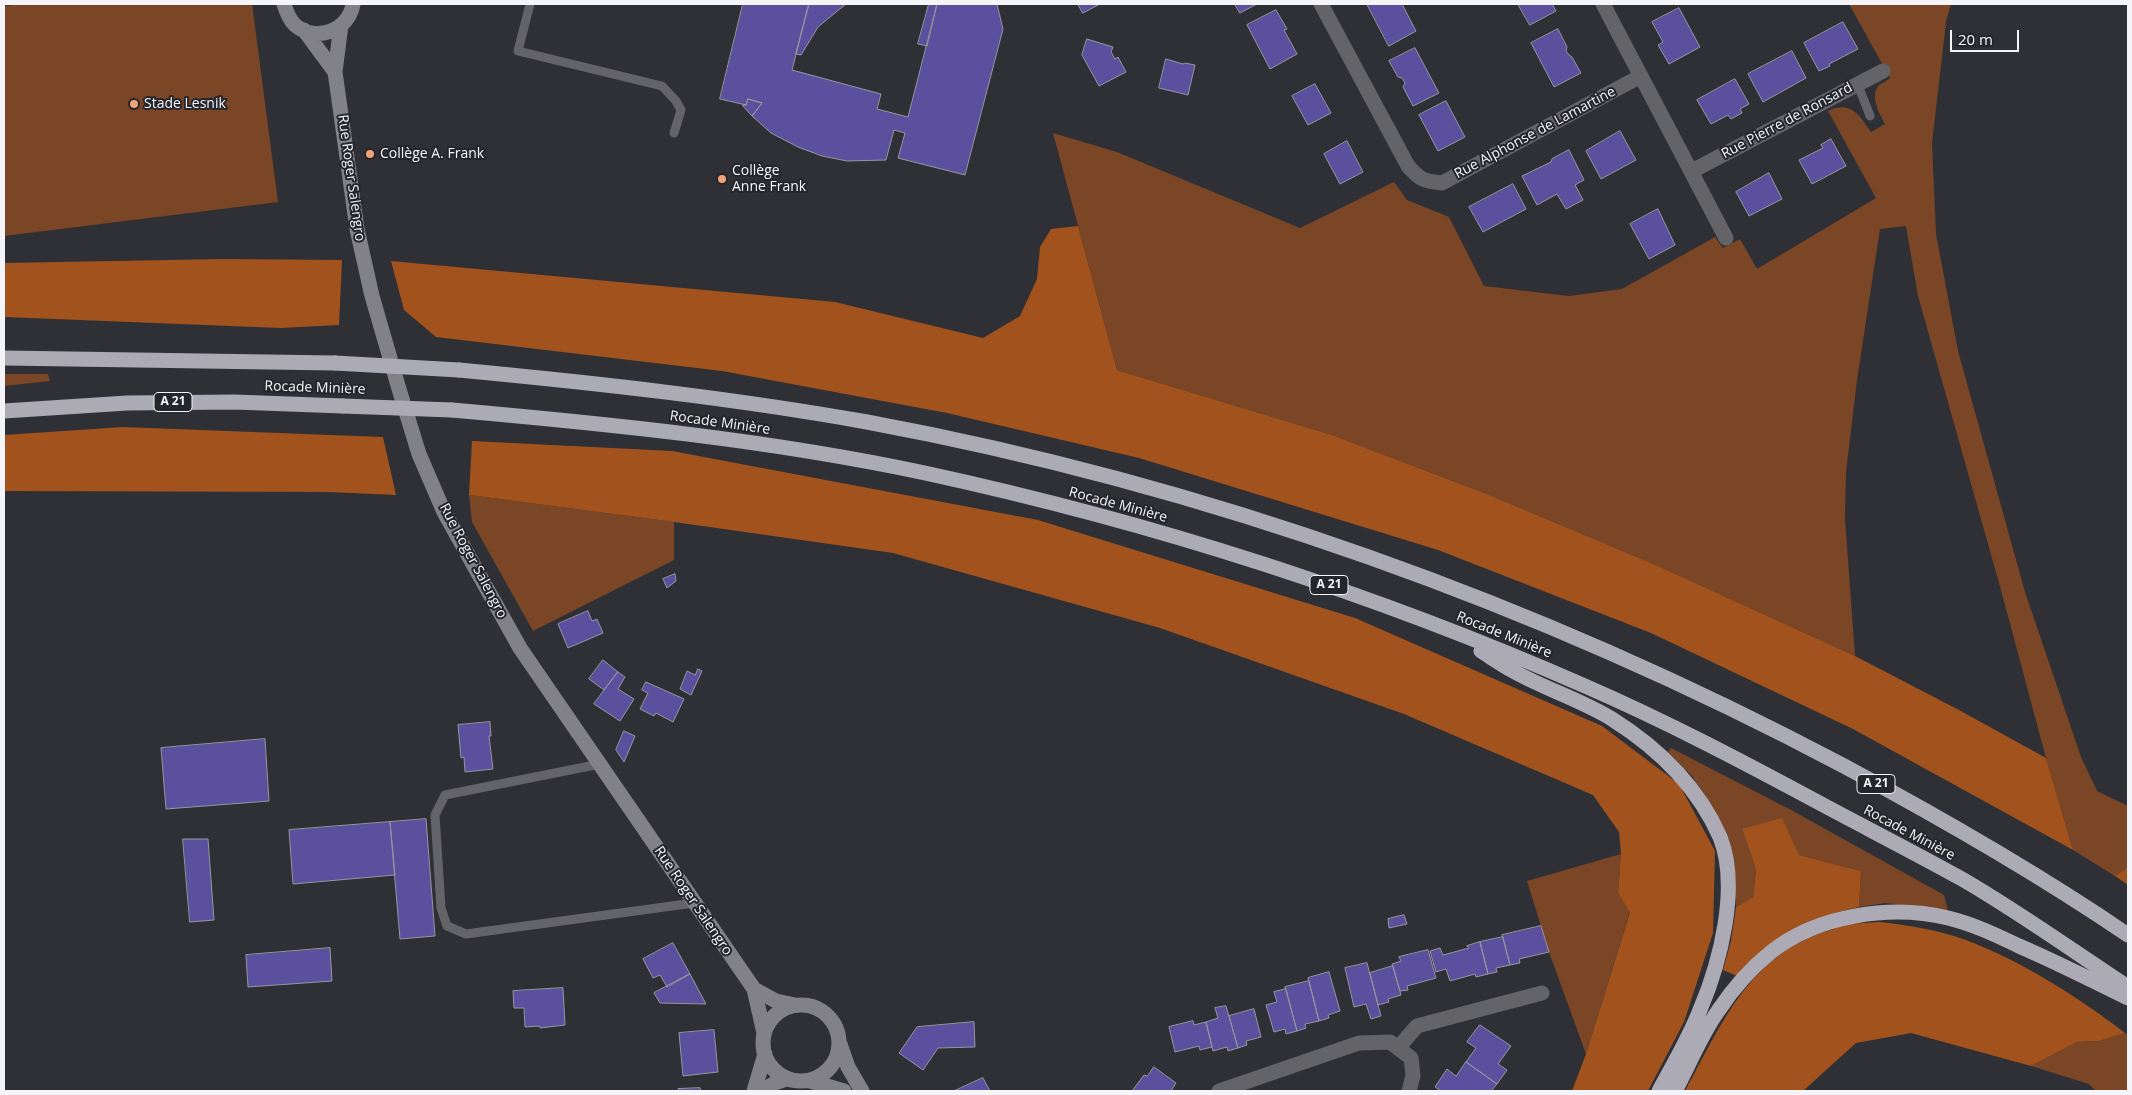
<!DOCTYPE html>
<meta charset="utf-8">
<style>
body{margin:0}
#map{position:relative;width:2132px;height:1095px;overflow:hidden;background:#2f2f36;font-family:"Open Sans",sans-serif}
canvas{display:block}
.frame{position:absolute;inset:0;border:5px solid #f4f4f9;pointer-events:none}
.scale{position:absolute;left:1950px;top:30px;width:69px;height:22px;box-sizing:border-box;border:2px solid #f4f4f9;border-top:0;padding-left:6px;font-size:15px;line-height:18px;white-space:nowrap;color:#f4f4f9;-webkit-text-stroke:4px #25252c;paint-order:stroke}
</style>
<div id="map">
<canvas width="2132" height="1095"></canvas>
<div class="frame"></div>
<div class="scale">20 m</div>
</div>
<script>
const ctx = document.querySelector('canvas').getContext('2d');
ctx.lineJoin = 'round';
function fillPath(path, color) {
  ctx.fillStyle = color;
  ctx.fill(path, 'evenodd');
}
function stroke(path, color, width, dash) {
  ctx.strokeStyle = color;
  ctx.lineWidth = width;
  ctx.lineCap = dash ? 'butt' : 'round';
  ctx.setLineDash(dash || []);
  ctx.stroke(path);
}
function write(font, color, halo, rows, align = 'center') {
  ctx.font = font + ' "Open Sans",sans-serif';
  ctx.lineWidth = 4;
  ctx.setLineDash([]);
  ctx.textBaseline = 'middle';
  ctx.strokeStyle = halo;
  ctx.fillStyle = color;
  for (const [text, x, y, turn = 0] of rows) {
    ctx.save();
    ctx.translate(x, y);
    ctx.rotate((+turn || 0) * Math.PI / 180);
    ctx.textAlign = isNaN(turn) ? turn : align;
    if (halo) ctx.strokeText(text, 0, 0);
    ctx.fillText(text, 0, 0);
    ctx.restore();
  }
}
fillPath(new Path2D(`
 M23 4H252L278 202 4 236V6Z
 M1849 4H1951L1946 22 1932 143 1936 234 1958 351 2025 592 2081 757 2097 791 2128 806V867L2115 876 2073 850 2046 758 2001 590 1918 296 1906 226 1880 229 1857 380 1846 472 1845 519 1855 656 1656 565 1487 494 1332 435 1117 370 1053 133 1117 152 1300 228 1394 182 1407 200 1449 217 1484 286 1569 296 1622 289 1715 237 1723 248 1740 239 1757 269 1876 198 1828 111C1851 100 1859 115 1871 132L1885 124C1880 114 1869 96 1879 85 1882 83 1887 81 1890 78Z
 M4 374H48L50 381 4 386Z
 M469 495 674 522V560L533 631 472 522Z
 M1671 748 1793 811 1944 895 1948 911 1886 903 1859 907 1861 871 1799 855 1742 829 1756 870 1753 897 1736 907 1732 861 1710 803 1692 776 1668 752Z
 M1621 854 1618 893 1630 911 1586 1054 1549 952 1527 881Z
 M2125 1033 2128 1035V1091H2096L2089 1084 2031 1066 2077 1042 2099 1041Z`), '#7b4626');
fillPath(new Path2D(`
 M1078 226 1117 370 1332 435 1487 494 1656 565 1855 656 1959 710 2046 758 2073 850 1853 729 1651 633 1438 550 1139 458 947 413 722 371 436 337 404 310 391 261 835 302 983 338 1020 316 1037 279 1040 247 1051 229Z
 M222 259 342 260 339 325 280 328 4 317V263Z
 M123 427 383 437 396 495 327 492 4 491V435Z
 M472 441 672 451 1038 520 1355 618 1602 726 1679 784 1715 851 1713 933 1684 1022 1648 1091H1572L1586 1054 1630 912 1618 893 1621 854 1619 832 1593 795 1404 714 1160 628 893 553 674 522 469 495Z
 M1782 818 1799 855 1861 871 1859 907 1838 912 1802 926 1737 976 1723 970 1731 941 1736 907 1753 897 1756 870 1742 829Z
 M2128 867V885L2115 876Z
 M1879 922C1908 925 1939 930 1966 940 2023 962 2077 996 2125 1033L2099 1041 2077 1042 2031 1066 1911 1033 1856 1043 1803 1091H1685C1720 1027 1748 957 1824 932 1832 930 1840 926 1849 924 1859 923 1869 923 1879 922Z`), '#a1521d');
const building = new Path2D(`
 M743 4H809L792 70 881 94 877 109 908 117 937 4H997L1003 29 965 175 898 158 905 133 894 130 886 160 847 161 822 156 798 147 771 133 752 116 762 103 748 99 746 105 720 99Z
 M809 4H846L818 27 801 55 796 54Z
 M929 4H937L927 46 918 44Z
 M1078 4H1100L1083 13Z
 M1235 4H1257L1240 13Z
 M1367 4H1402L1416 31 1389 46Z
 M1518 4H1552L1556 11 1530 25Z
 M1679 8 1700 47 1669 64 1658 45 1663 42 1652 22Z
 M1276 10 1287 29 1284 30 1297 54 1270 69 1247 25Z
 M1843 22 1858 49 1829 64 1830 66 1819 71 1804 43Z
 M1558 29 1567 47 1566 51 1569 55 1572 57 1581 73 1554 87 1531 43Z
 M1087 39 1113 47 1111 52 1115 59 1118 57 1126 72 1099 86 1082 55Z
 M1415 48 1439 93 1413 106 1403 87 1405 83 1402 78 1398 77 1389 61Z
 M1792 51 1806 78 1763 102 1748 74Z
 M1166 59 1183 64 1185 63 1195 65 1188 95 1159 88Z
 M1735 79 1749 104 1740 109 1742 113 1731 119 1728 115 1711 124 1697 100Z
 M1315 84 1331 113 1308 125 1292 96Z
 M748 99 762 103 752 116 742 105H746Z
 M1446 101 1465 137 1438 151 1419 115Z
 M1620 131 1636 160 1601 179 1586 151Z
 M1831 139 1846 166 1812 184 1799 160 1823 148 1821 145Z
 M1347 141 1363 172 1340 184 1324 154Z
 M1569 150 1584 180 1575 185 1583 200 1566 209 1557 194 1537 205 1522 176 1551 162 1552 159Z
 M1769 173 1782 199 1749 216 1736 192Z
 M1513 184 1526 209 1483 232 1469 207Z
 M1658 209 1675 245 1649 259 1630 224Z
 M675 574 676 581 667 588 663 579Z
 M588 611 592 621 597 619 603 633 568 648 558 624Z
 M603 660 618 672 604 690 589 679Z
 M698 669 702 671 691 695 680 689 687 671 695 675Z
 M618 672 625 677 618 689 634 699 620 721 594 704Z
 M646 682 684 699 673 722 656 713 654 716 640 709 648 693 642 690Z
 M490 722 491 736H489L493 769 465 772 464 757 461 758 458 725Z
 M624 731 635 736 624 762 616 750Z
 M265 739 269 801 166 809 161 748Z
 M426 819 435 936 400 939 390 822Z
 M390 822 395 875 293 884 289 830Z
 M183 839H208L214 920 190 922Z
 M1404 915 1407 924 1389 928 1388 919Z
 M1541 926 1549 952 1519 959 1520 963 1510 965 1502 935Z
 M1503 937 1510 965 1496 968 1497 972 1488 974 1480 942Z
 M1480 942 1488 974 1476 977 1475 974 1450 981 1446 969 1436 972 1430 951 1440 948 1443 955 1469 948 1467 946Z
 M673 943 690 974 667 987 660 975 653 978 643 959Z
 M330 948 332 981 248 987 246 955Z
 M1428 950 1436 978 1407 986 1408 990 1400 991 1392 964 1401 961 1399 957Z
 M1367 963 1381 1016 1371 1019 1366 1004 1354 1007 1345 968Z
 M1393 966 1401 995 1388 999 1389 1002 1378 1005 1370 973Z
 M1329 972 1340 1011 1328 1015 1329 1018 1319 1021 1308 978Z
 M690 974 706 1004 660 1003 654 993Z
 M1309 981 1319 1021 1305 1024 1306 1028 1297 1031 1285 987Z
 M563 988 565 1025 540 1028V1026L525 1027 524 1008H514L513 991Z
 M1286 989 1297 1031 1286 1034 1285 1029 1274 1032 1266 1005 1277 1002 1274 992Z
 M1226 1006 1238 1048 1228 1051 1227 1047 1213 1051 1206 1022 1218 1018 1215 1008Z
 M1254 1009 1261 1037 1246 1041 1247 1045 1238 1048 1229 1016Z
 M1193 1021 1194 1025 1206 1022 1212 1047 1200 1050 1199 1046 1175 1052 1169 1027Z
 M974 1022 975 1047 938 1048 923 1070 899 1053 917 1027Z
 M1480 1025 1511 1046 1498 1064 1507 1070 1497 1084 1466 1062 1476 1048 1467 1042Z
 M714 1030 718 1072 683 1076 679 1033Z
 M1466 1062 1497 1084 1491 1091H1441L1435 1087 1447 1069 1456 1076Z
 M1154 1067 1176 1083 1171 1091H1132L1144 1075 1147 1076Z
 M983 1078 990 1091H954Z
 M700 1088 701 1091H678V1089Z`);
fillPath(building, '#5c4f9e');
stroke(building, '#97969f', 1);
stroke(new Path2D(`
 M530 4 518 51 662 86 676 101 681 110 674 133
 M1858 85 1870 116
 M600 764 445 795 435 815 441 908 447 926 466 934 694 903`), '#646468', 9);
stroke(new Path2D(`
 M1321 4 1408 166C1420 180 1424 181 1442 183L1641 76
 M1603 4 1726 238
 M1692 171 1883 71
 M1398 1048 1417 1026 1542 993
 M1219 1091 1359 1043 1390 1042 1411 1058 1413 1076 1409 1091`), '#646468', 15);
stroke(new Path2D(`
 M284 4C286 11 289 19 295 25 315 43 349 31 353 4
 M341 25 335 72 357 229 372 296 399 389 419 454 444 512 520 648 754 989 764 1033
 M304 30 335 72
 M754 989 776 1001 795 1005
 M763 1043a38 38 0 1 1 76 0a38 38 0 1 1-76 0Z
 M840 1044 848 1067 862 1091
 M810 1081 844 1091
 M754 1091 765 1054
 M762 1091 775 1083 787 1079`), '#818187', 15);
stroke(new Path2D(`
 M4 358 335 363
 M459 370C596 383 732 398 867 422 1207 485 1538 604 1844 766 1941 818 2037 873 2128 935
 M452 410C610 424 770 440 925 473 1151 522 1373 593 1585 686 1668 722 1747 764 1827 807 1872 831 1917 854 1962 879 2019 912 2073 951 2128 987
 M4 411 127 403 235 402 343 406
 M1481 651C1492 658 1502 665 1513 671 1545 689 1581 700 1612 719 1658 748 1698 787 1720 837 1740 887 1720 963 1700 1010 1689 1038 1673 1065 1659 1091
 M1675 1091C1689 1065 1701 1035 1718 1011 1732 990 1751 968 1771 952 1818 915 1891 904 1948 918 1973 924 1996 935 2019 946 2056 962 2092 980 2128 998`), '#acabb5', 15);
stroke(new Path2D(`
 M335 363 459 370
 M343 406 452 410`), '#acabb5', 15);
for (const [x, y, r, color] of [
 [134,104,5,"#efa377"],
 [370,154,5,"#efa377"],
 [722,179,5,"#efa377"]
]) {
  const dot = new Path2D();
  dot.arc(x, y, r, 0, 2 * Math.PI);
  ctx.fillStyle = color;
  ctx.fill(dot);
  stroke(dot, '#25252c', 2);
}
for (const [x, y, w] of [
 [173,402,38],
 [1329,585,38],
 [1876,784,38]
]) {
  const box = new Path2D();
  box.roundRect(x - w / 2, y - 9.5, w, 19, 4);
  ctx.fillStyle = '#25252c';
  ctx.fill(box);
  stroke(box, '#f4f4f9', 1);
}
write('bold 12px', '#f4f4f9', null, [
 ["A 21",173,402],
 ["A 21",1329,585],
 ["A 21",1876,784]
]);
write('14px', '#f4f4f9', '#25252c', [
 ["Stade Lesnik",144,104],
 ["Collège A. Frank",380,154],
 ["Collège",732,171],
 ["Anne Frank",732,187]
], 'left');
write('14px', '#f4f4f9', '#25252c', [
 ["Rue Pierre de Ronsard",1787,121,-28],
 ["Rue Alphonse de Lamartine",1535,133,-28],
 ["Rue Roger Salengro",351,178,82],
 ["Rocade Minière",315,388,2],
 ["Rocade Minière",720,423,8],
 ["Rocade Minière",1118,505,15],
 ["Rue Roger Salengro",473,561,62],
 ["Rocade Minière",1504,635,22],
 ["Rocade Minière",1909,833,28],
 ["Rue Roger Salengro",693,901,56]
]);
</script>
